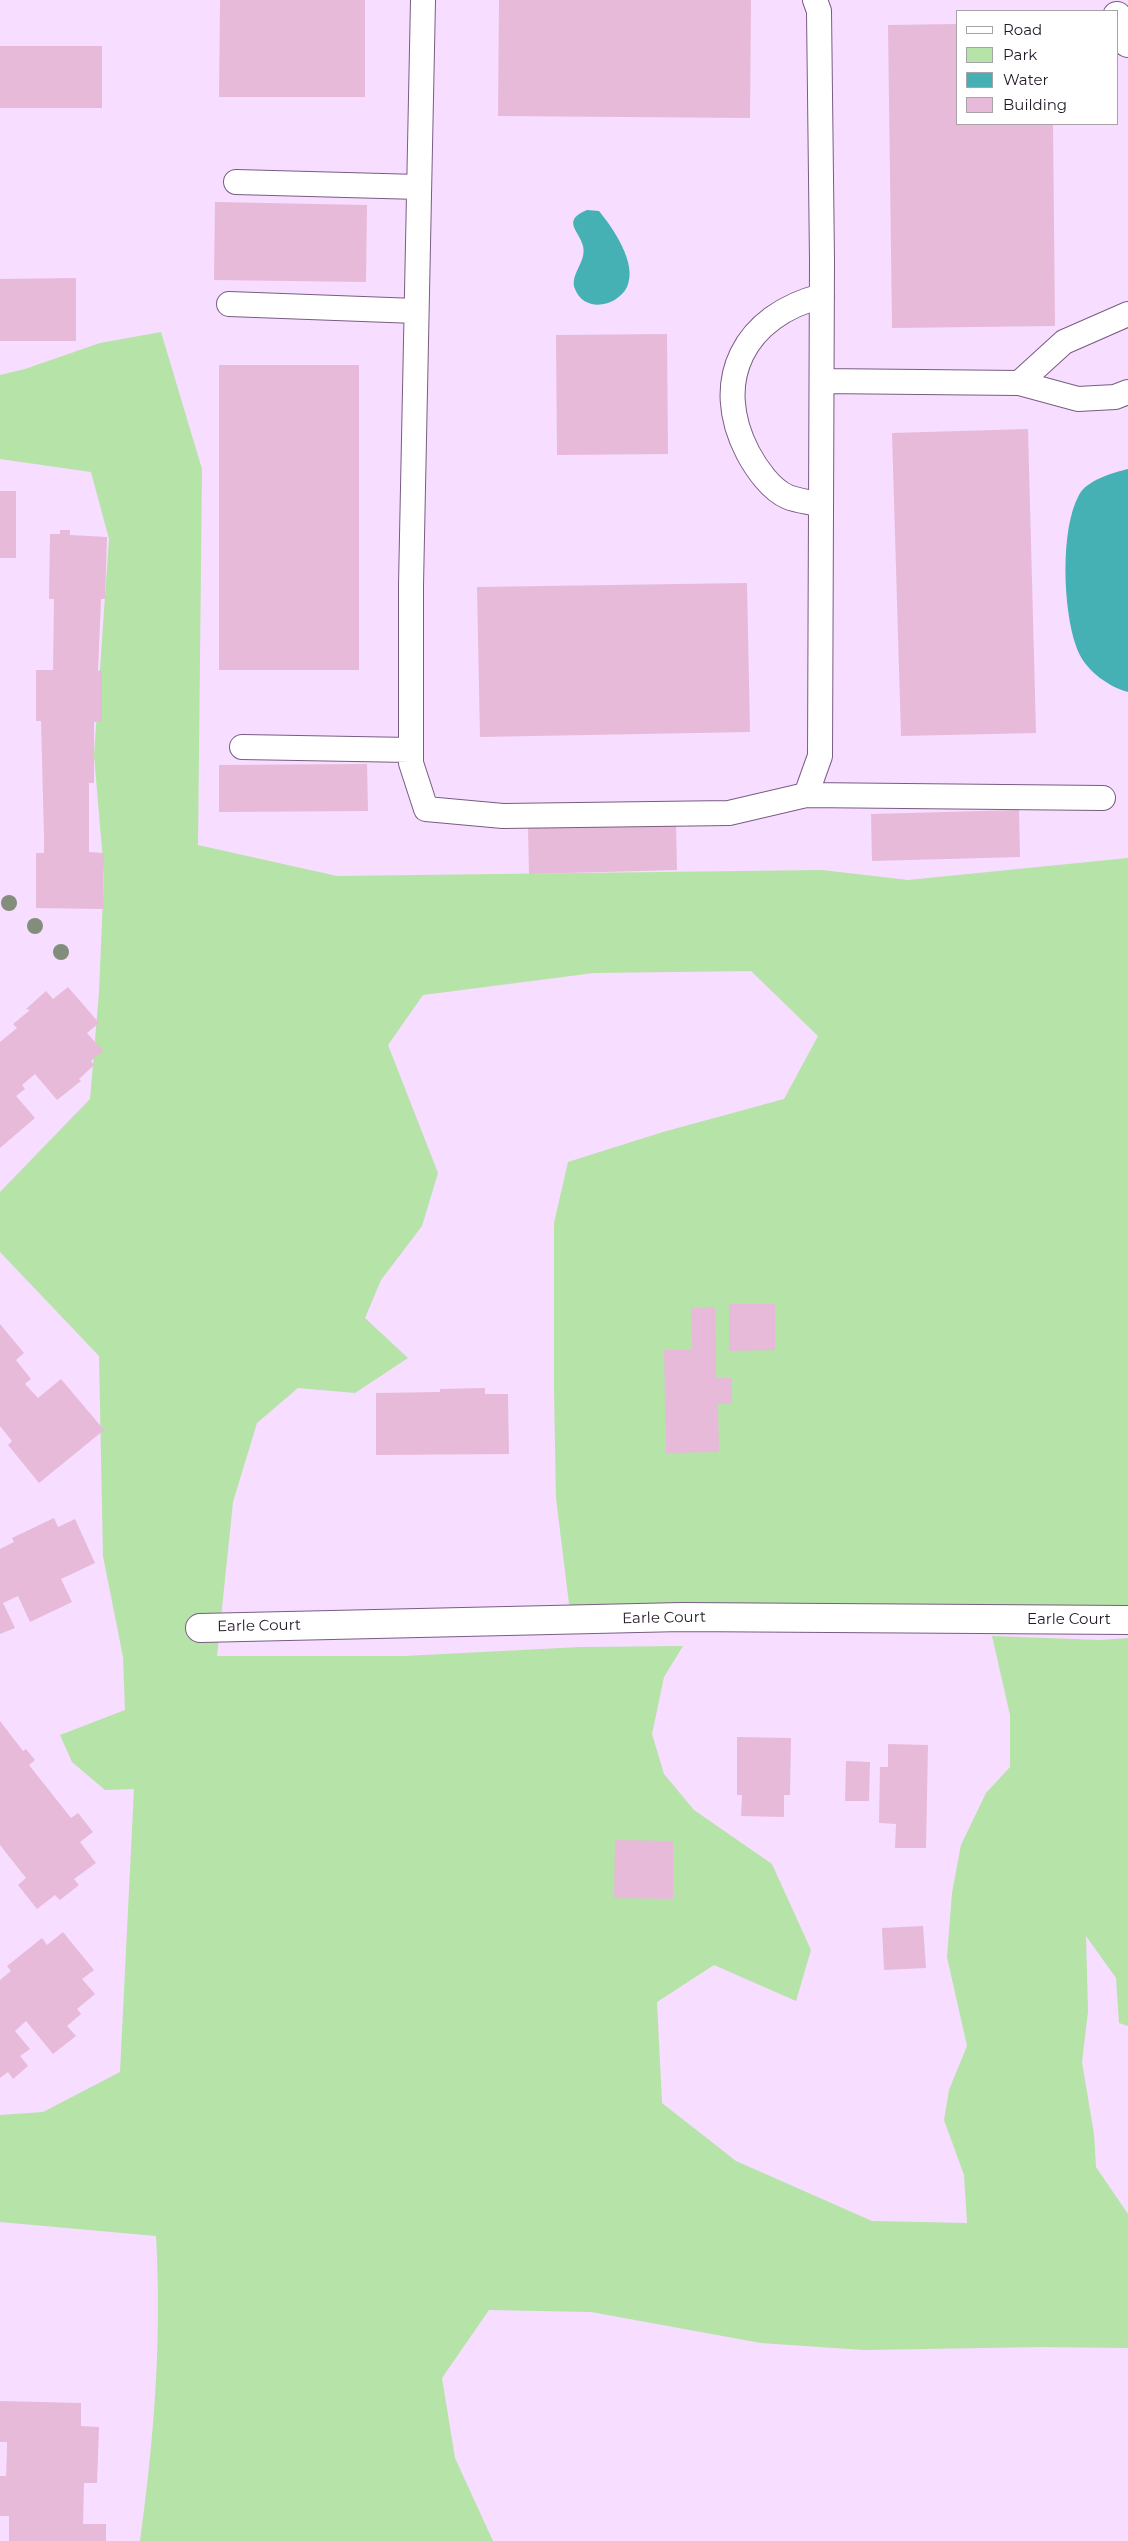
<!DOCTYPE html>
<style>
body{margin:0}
#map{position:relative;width:1128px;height:2541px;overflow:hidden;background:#f7ddff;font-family:Montserrat,sans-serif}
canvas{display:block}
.legend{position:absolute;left:956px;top:10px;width:162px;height:115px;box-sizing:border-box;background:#fff;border:1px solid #a7a3a9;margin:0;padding:6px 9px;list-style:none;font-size:15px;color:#241928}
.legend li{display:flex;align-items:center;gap:10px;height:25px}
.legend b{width:25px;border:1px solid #a7a3a9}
</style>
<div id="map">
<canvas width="1128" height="2541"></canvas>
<ul class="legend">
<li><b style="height:6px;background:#fff"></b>Road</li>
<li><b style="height:14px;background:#b6e3a7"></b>Park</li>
<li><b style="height:14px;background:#46b1b4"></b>Water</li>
<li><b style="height:14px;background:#e7bad9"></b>Building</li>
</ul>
</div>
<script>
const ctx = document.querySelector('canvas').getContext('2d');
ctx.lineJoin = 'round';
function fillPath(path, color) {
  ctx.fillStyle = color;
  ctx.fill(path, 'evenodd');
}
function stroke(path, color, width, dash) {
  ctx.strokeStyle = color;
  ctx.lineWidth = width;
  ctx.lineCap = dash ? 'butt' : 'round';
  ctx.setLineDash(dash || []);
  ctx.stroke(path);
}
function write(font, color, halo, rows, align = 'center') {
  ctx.font = font + ' Montserrat,sans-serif';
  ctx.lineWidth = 4;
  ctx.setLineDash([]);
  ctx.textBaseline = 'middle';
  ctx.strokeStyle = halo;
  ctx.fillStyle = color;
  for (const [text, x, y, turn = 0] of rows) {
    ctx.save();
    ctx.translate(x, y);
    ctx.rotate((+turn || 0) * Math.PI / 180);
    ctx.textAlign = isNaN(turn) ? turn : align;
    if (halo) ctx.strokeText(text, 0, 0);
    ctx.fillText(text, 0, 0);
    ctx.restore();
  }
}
fillPath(new Path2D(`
 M161 332 202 469 198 845 337 876 822 870 908 880 1128 858V1610L571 1620 556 1498 554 1391V1223L568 1162 663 1132 784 1099 818 1036 751 971 594 973 423 995 388 1045 438 1173 422 1226 381 1280 365 1318 408 1358 355 1393 298 1388 257 1423 233 1502 217 1656H404L580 1647 683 1646 664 1677 652 1734 664 1774 694 1810 772 1864 811 1950 796 2001 714 1965 657 2002 662 2103 736 2161 872 2221 967 2223 964 2175 944 2120 949 2090 967 2046 947 1957 952 1893 961 1845 986 1793 1010 1767V1715L992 1636 1100 1640 1128 1638V2026L1119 2023 1116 1978 1086 1936 1088 2012 1082 2062 1094 2134 1096 2167 1128 2214V2348L1041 2347 864 2350 761 2343 591 2312 489 2310 442 2378 455 2458 493 2541H140C154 2440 162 2338 156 2236L0 2222V2115L43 2112 120 2072 134 1789 105 1790 72 1762 60 1735 125 1710 123 1657 103 1556 99 1356 0 1252V1192L90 1099 99 993 104 873 94 755 109 539 91 472 0 459V375L25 369 100 343Z`), '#b6e3a7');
fillPath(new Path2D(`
 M587 210 599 211C613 228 638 264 627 287 617 307 584 313 575 289 569 275 587 262 583 246 579 230 561 221 587 210Z
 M1128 469V692C1106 686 1083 668 1076 646 1063 609 1060 529 1079 495 1087 480 1112 473 1128 469Z`), '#46b1b4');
fillPath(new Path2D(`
 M220 0H365V97H219Z
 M499 0H751L750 118 498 116Z
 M957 24V124H1053L1055 326 892 328 888 25Z
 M0 46H102V108H0Z
 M215 202 367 205 366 282 214 280Z
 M76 278V341H0V279Z
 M667 334 668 454 557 455 556 335Z
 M219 365H359V670H219Z
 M1028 429 1036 733 901 736 892 433Z
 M0 491H16V558H0Z
 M60 530H70V535L107 537 105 599H101L98 671 102 670V722H94V783H89V852L104 853 103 909 36 908V853H44V837L41 721H36V670H53L54 599H49L50 534H60Z
 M747 583 750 732 480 737 477 587Z
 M367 764 368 811 219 812V765Z
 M1019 810 1020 857 872 861 871 814Z
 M676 823 677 870 529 874 528 827Z
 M68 987 99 1023 87 1033 103 1051 91 1061 94 1065 79 1079 81 1081 57 1100 35 1074 22 1085 25 1089 16 1096 35 1118 0 1148V1042L17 1028 13 1024 30 1010 26 1009 46 991 53 999Z
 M729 1304H775V1350L729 1351Z
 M715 1307 716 1378H732V1404H718L719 1452 666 1453 664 1350H692L691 1308Z
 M0 1324 24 1353 16 1360 31 1379 25 1384 38 1398 61 1379 104 1430 39 1483 8 1445 12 1441 0 1426Z
 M485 1388V1394H508L509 1454 376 1455V1393L440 1392V1389Z
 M54 1518 58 1527 75 1519 95 1563 61 1579 72 1602 30 1622 18 1596 3 1603 15 1628 0 1634V1549L14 1542 12 1538Z
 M0 1721 23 1751 26 1749 35 1760 29 1765 71 1818 78 1813 93 1832 80 1842 96 1863 74 1879 79 1885 60 1900 55 1895 37 1909 18 1885 26 1878 0 1845Z
 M737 1737 791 1738 790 1795H784V1817L741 1816 742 1795H737Z
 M888 1744 928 1745 926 1848H895L896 1824 879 1823 880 1767H888Z
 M846 1761 870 1762 869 1801H845Z
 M615 1840 673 1841V1899L614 1898Z
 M923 1926 926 1968 884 1970 882 1928Z
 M63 1932 94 1970 82 1979 95 1994 77 2009 81 2014 67 2026 76 2036 53 2054 26 2021 15 2031 30 2049 20 2056 28 2066 13 2079 8 2072 0 2078V1980L11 1971 7 1966 42 1938 47 1945Z
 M0 2401 81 2403V2426L99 2427 97 2483H84L83 2524H106V2541H9V2516H0V2476H6L7 2449V2442H0Z`), '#e7bad9');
const service = new Path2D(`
 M423 0 411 585V763L426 809 503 816 729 813 806 795 820 756 822 261 819 11 815 0
 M236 182 419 187
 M229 304 416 311
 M822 381 1019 383 1078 399 1115 397 1128 392
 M1019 383 1064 342 1128 314
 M821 505C810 502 798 501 788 497 771 490 756 468 748 453 710 380 745 315 822 296
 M242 747 411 750
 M806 795 1103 798`);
const minor = new Path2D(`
 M200 1628 682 1617 1128 1620`);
const tertiary = new Path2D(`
 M1117 16 1128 43`);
stroke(service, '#785d81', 26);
stroke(minor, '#785d81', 30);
stroke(tertiary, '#785d81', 30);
stroke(service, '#fff', 24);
stroke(minor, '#fff', 28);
stroke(tertiary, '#fff', 28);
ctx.fillStyle = '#828e7b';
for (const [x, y] of [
 [9,903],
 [35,926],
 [61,952]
]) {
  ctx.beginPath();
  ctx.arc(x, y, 8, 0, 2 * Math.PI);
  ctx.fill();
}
write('15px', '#241928', '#fff', [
 ["Earle Court",664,1618,-1],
 ["Earle Court",1069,1620],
 ["Earle Court",259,1626,-1]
]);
</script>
